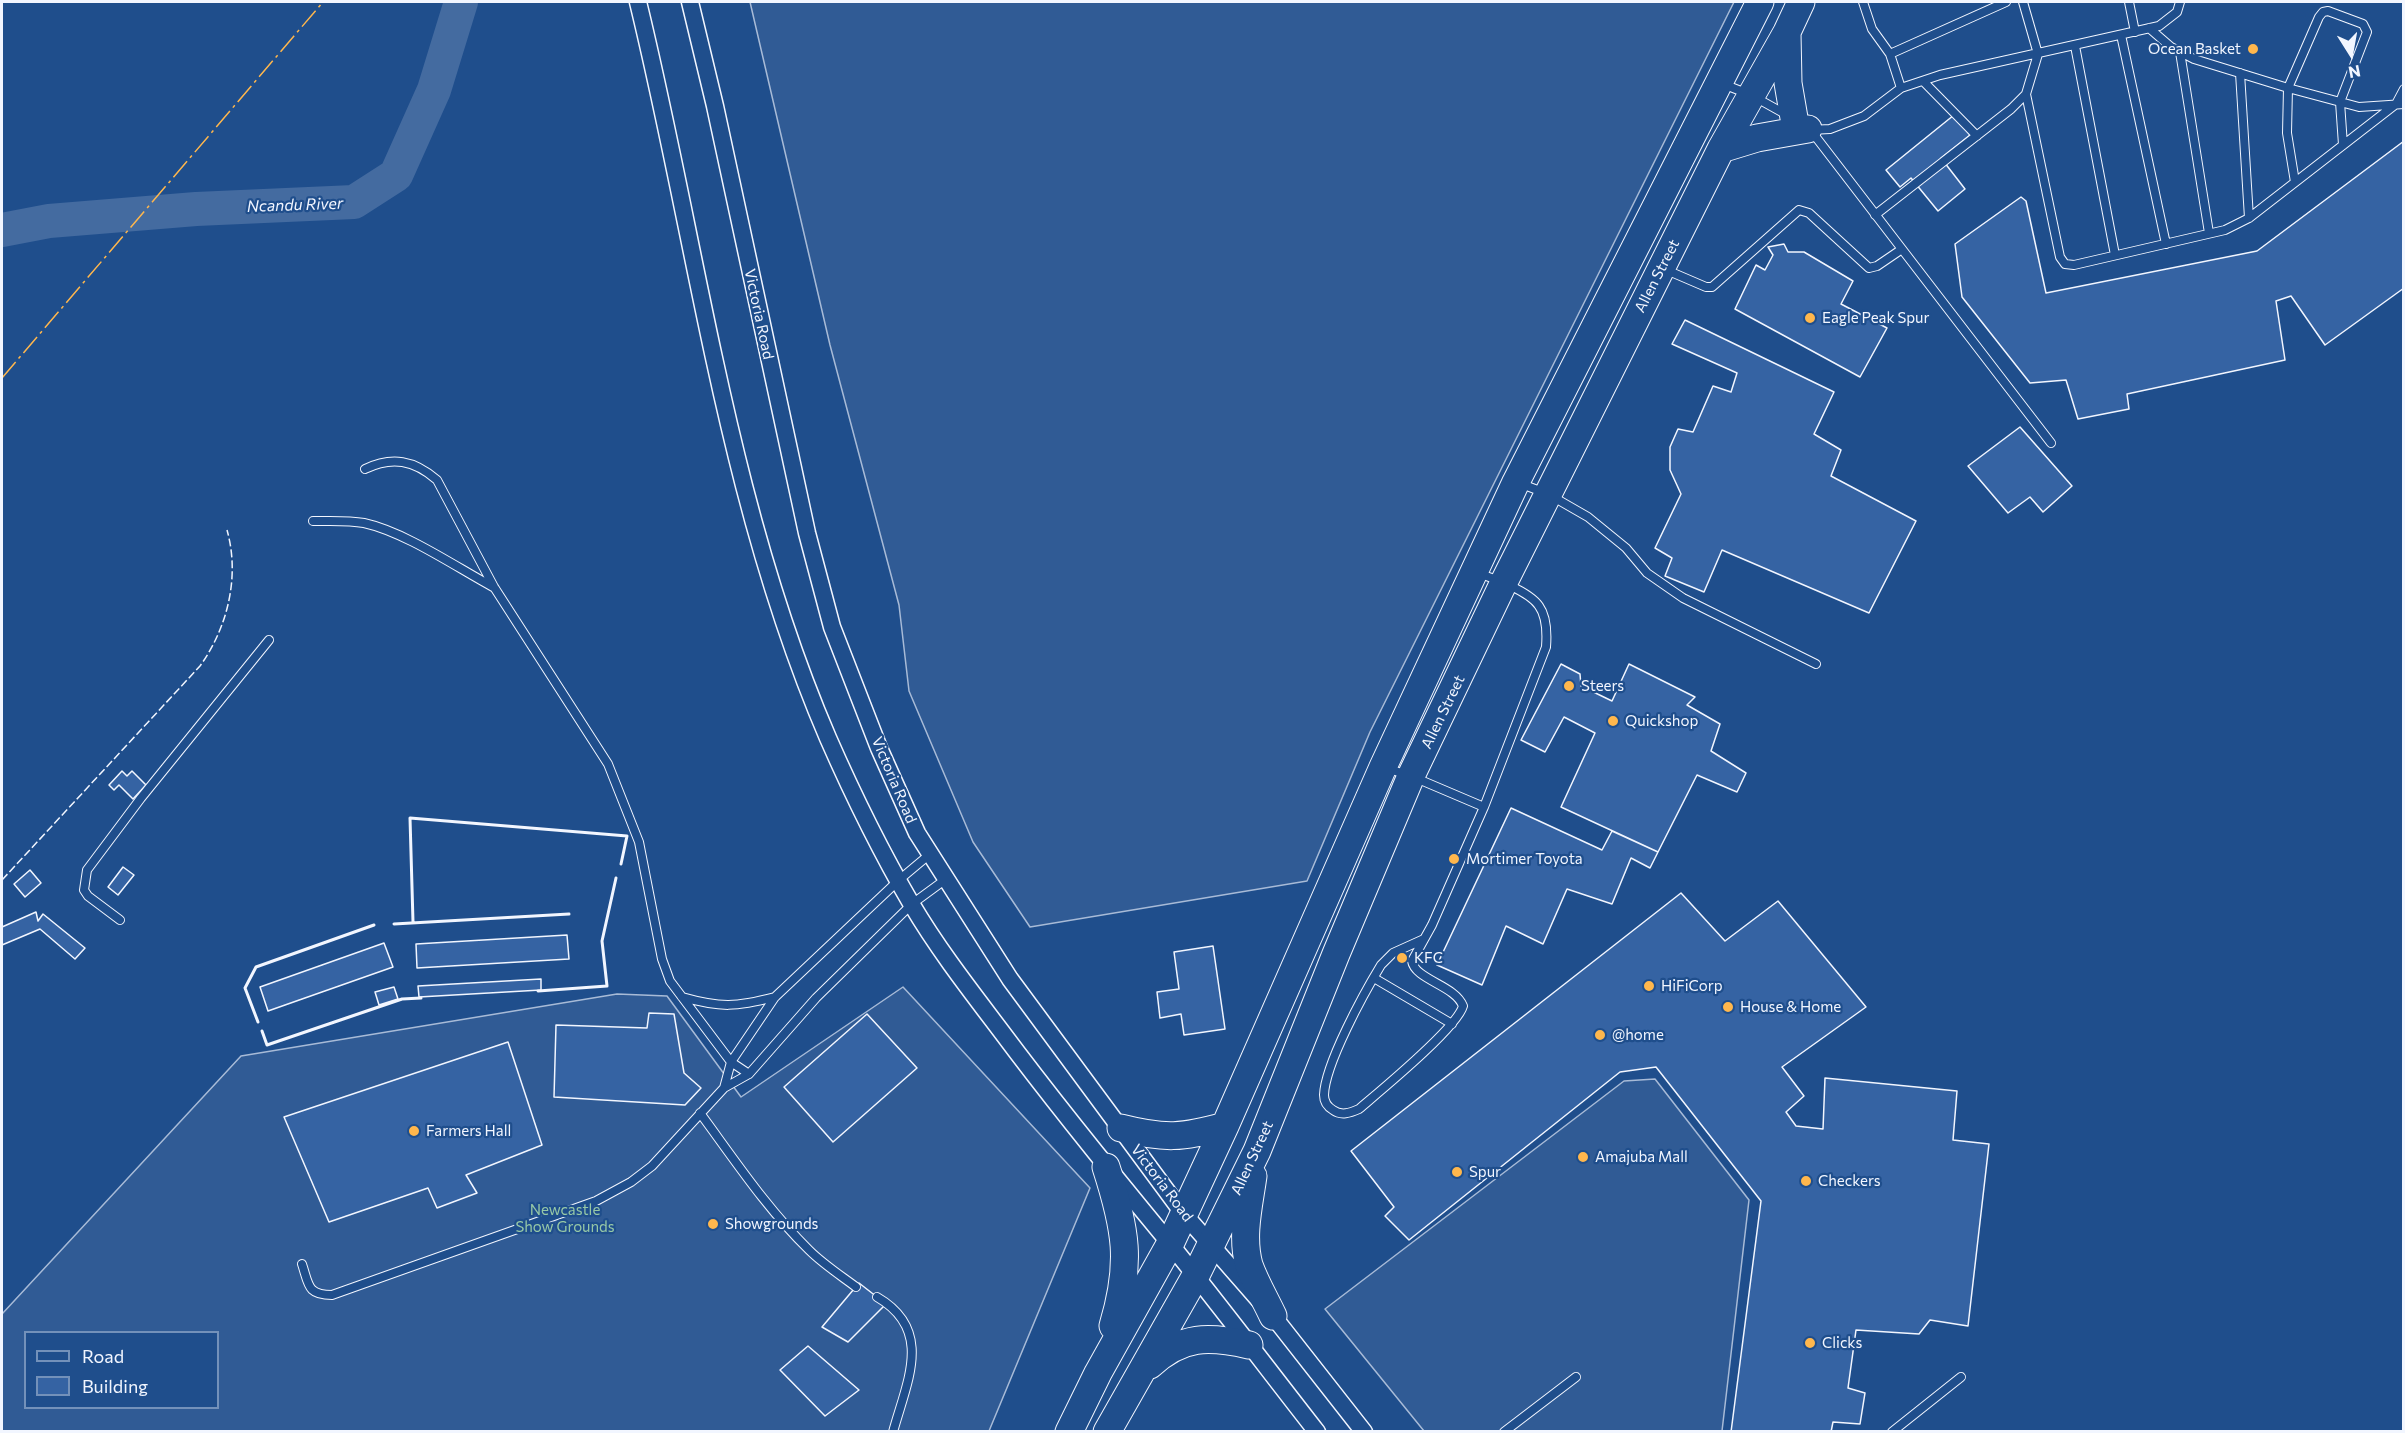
<!DOCTYPE html>
<style>
body{margin:0}
#map{position:relative;width:2405px;height:1433px;overflow:hidden;background:#1f4e8c;font-family:Commissioner,sans-serif}
canvas{display:block}
.frame{position:absolute;inset:0;border:3px solid #f2f6ff;pointer-events:none}
.legend{position:absolute;left:24px;top:1331px;width:195px;height:78px;box-sizing:border-box;background:#1f4e8c;border:2px solid #7391ba;margin:0;padding:8px 10px;list-style:none;font-size:18px;color:#f2f6ff}
.legend li{display:flex;align-items:center;gap:12px;height:30px}
.legend b{width:30px;border:2px solid #7391ba}
.north{position:absolute;left:2321px;top:24px;width:60px;height:60px;-webkit-text-stroke:4px #1f4e8c;paint-order:stroke;rotate:169deg;font-size:16px;font-weight:700;line-height:24px;text-align:center;color:#f2f6ff}
.north::after{content:'';display:block;margin:auto;width:21px;height:27px;background:#f2f6ff;clip-path:polygon(50% 0,100% 100%,50% 72%,0 100%)}
</style>
<div id="map">
<canvas width="2405" height="1433"></canvas>
<div class="frame"></div>
<ul class="legend">
<li><b style="height:8px;background:#1f4e8c"></b>Road</li>
<li><b style="height:16px;background:#3563a3"></b>Building</li>
</ul>
<div class="north">N</div>
</div>
<script>
const ctx = document.querySelector('canvas').getContext('2d');
ctx.lineJoin = 'round';
function fillPath(path, color) {
  ctx.fillStyle = color;
  ctx.fill(path, 'evenodd');
}
function stroke(path, color, width, dash) {
  ctx.strokeStyle = color;
  ctx.lineWidth = width;
  ctx.lineCap = dash ? 'butt' : 'round';
  ctx.setLineDash(dash || []);
  ctx.stroke(path);
}
function write(font, color, halo, rows, align = 'center') {
  ctx.font = font + ' Commissioner,sans-serif';
  ctx.lineWidth = 4.5;
  ctx.setLineDash([]);
  ctx.textBaseline = 'middle';
  ctx.strokeStyle = halo;
  ctx.fillStyle = color;
  for (const [text, x, y, turn = 0] of rows) {
    ctx.save();
    ctx.translate(x, y);
    ctx.rotate((+turn || 0) * Math.PI / 180);
    ctx.textAlign = isNaN(turn) ? turn : align;
    if (halo) ctx.strokeText(text, 0, 0);
    ctx.fillText(text, 0, 0);
    ctx.restore();
  }
}
const built = new Path2D(`
 M750 2H1734L1370 732 1307 881 1030 927 973 842 909 691 899 605 830 345Z
 M903 987 1090 1188 989 1431H2V1314L241 1056 617 994 667 996 741 1097ZM26 1332H218V1408H26Z
 M1655 1079 1749 1200 1722 1431H1424L1325 1309 1624 1081Z`);
fillPath(built, '#305b95');
stroke(built, '#a8bbd7', 1.5);
stroke(new Path2D(`
 M2 230 49 221 196 209 354 202 396 175 434 90 461 2`), '#446ba0', 34);
const building = new Path2D(`
 M1954 115 1970 135 1941 158 1965 189 1938 211 1911 178 1900 187 1886 170Z
 M2404 141V288L2325 345 2291 296 2276 301 2285 360 2127 394 2129 409 2078 419 2066 380 2030 383 1962 297 1955 244 2021 197 2026 201 2046 293 2257 251Z
 M1784 244 1788 252H1804L1853 281 1841 304 1887 328 1860 377 1735 309 1756 265 1765 270 1773 255 1768 247Z
 M1685 320 1834 392 1814 434 1841 450 1831 476 1916 521 1869 613 1722 550 1704 592 1665 576 1672 558 1655 548 1681 494 1670 470V447L1678 429 1693 432 1713 386 1731 392 1737 373 1672 344Z
 M2020 427 2072 486 2043 512 2030 497 2008 513 1968 466Z
 M1561 664 1580 674 1581 686 1612 701 1629 664 1695 697 1687 705 1720 724 1711 751 1746 773 1737 792 1697 775 1658 852 1561 807 1595 733 1564 717 1545 752 1521 740Z
 M122 771 127 776 132 771 146 785 133 799 119 785 114 790 109 785Z
 M1511 808 1602 850 1612 831 1658 852 1650 868 1631 858 1612 904 1567 889 1543 944 1506 926 1482 985 1437 965Z
 M123 867 134 875 118 895 108 887Z
 M30 870 41 883 25 897 14 884Z
 M1681 893 1725 941 1778 901 1866 1007 1782 1067 1804 1096 1786 1112 1796 1126 1823 1129 1825 1078 1957 1091 1953 1140 1989 1144 1968 1326 1930 1320 1919 1334 1856 1330 1848 1388 1865 1393 1860 1424 1833 1422 1831 1432H1731L1761 1201 1656 1067 1620 1072 1409 1240 1385 1216 1394 1207 1351 1151Z
 M36 912 38 921 43 914 85 948 75 959 40 929 2 945V927Z
 M567 935 569 959 417 968 416 944Z
 M384 943 393 967 268 1011 260 987Z
 M1213 946 1225 1029 1184 1035 1181 1014 1160 1018 1157 992 1179 989 1174 952Z
 M541 979V990L419 997 418 986Z
 M394 987 398 999 379 1005 375 992Z
 M649 1013 674 1014 684 1073 701 1088 685 1105 554 1097 556 1025 647 1028Z
 M867 1014 917 1068 833 1142 784 1087Z
 M508 1042 542 1145 466 1175 477 1193 437 1208 428 1188 329 1222 284 1117Z
 M859 1283 886 1304 848 1342 822 1327Z
 M808 1346 859 1390 825 1416 780 1370Z`);
fillPath(building, '#3563a3');
stroke(building, '#f2f6ff', 1.5);
const service = new Path2D(`
 M1863 2 1872 29 1890 54 1901 88
 M2129 2 2135 32
 M2149 28 2171 47 2194 59 2288 88 2359 107 2404 104
 M2121 35 2166 244
 M2075 46 2115 255
 M2180 52 2209 233
 M1890 54 2006 2
 M2240 73 2249 218
 M1923 81 1977 136
 M1723 84 1751 95 1787 115
 M2026 94 2060 257 2065 264 2074 265 2225 230 2249 218 2396 104 2404 89
 M1810 130 1830 129 1864 116 1901 88 1940 75 2159 26 2177 12 2180 2
 M1812 132 2051 443
 M2295 182 2287 133 2288 88 2319 17 2323 12 2328 11 2363 24 2367 32 2340 102 2343 145
 M1875 215 2011 109 2026 94 2038 54 2023 2
 M1664 269 1706 287H1712L1799 210 1809 213 1869 268 1877 266 1902 249
 M365 469C392 456 414 460 437 480L494 587 608 764 639 842 662 959 670 981 731 1062 749 1074
 M1519 483 1548 494 1588 517 1626 548 1647 573 1683 598 1816 664
 M313 521C330 521 348 520 364 523 405 532 456 567 493 587
 M1386 768 1411 776 1484 807
 M120 920 88 896 84 890 87 870 141 798 269 640
 M1424 939 1393 953 1381 965C1364 993 1325 1064 1324 1095 1324 1102 1328 1107 1333 1110 1341 1116 1350 1113 1359 1109 1380 1091 1457 1028 1463 1006 1455 985 1415 980 1412 961L1432 925 1484 807 1546 647C1547 634 1547 617 1539 606 1529 591 1493 578 1477 573
 M1374 978 1452 1024
 M682 997C721 1008 736 1007 775 997
 M724 1088 731 1062 775 997 899 880 930 854
 M700 1113C734 1159 767 1209 809 1250 823 1264 840 1275 856 1287
 M302 1264C309 1285 307 1295 332 1295L596 1201 631 1182 652 1166 724 1088 749 1074 816 998 912 904 946 879
 M877 1297C934 1330 907 1381 893 1432
 M1504 1432 1576 1377
 M1892 1432 1961 1377`);
const minor = new Path2D(`
 M638 2C698 248 727 504 828 738 853 795 881 852 912 905 938 949 970 990 1001 1031 1054 1102 1110 1171 1167 1240 1218 1303 1267 1368 1317 1432
 M690 2 715 106 807 533 832 627 879 748 917 833 1010 979 1183 1213 1273 1316 1364 1432`);
const primary = new Path2D(`
 M1787 33 1788 83 1794 118
 M1721 149 1757 138 1808 129
 M1121 1128C1164 1139 1183 1138 1225 1126
 M1106 1167C1126 1229 1132 1263 1113 1326
 M1253 1176C1249 1205 1241 1236 1249 1265 1255 1282 1265 1299 1273 1316
 M1150 1365C1182 1335 1209 1336 1249 1345
 M1069 1432 1098 1373 1170 1244 1225 1126 1383 767 1516 482 1760 2
 M1107 1432 1195 1277 1257 1151 1336 954 1411 776 1504 582 1721 149 1787 32 1801 2`);
stroke(service, '#f2f6ff', 10);
stroke(minor, '#f2f6ff', 19);
stroke(primary, '#f2f6ff', 29);
stroke(service, '#1f4e8c', 8);
stroke(minor, '#1f4e8c', 16);
stroke(primary, '#1f4e8c', 27);
stroke(new Path2D(`
 M2 880 200 666C228 627 240 576 227 530`), '#f2f6ff', 1.5, [8, 3]);
stroke(new Path2D(`
 M413 922 410 818 627 836 621 864
 M394 924 569 914
 M538 991 607 986 602 941 616 878
 M258 1022 245 988 256 967 374 925
 M262 1031 267 1045 402 999 421 998`), '#f2f6ff', 3);
stroke(new Path2D(`
 M2 378 323 2`), '#ffb74d', 1.5, [21, 4.5, 3, 4.5]);
for (const [x, y, r, color] of [
 [2253,49,6,"#ffb74d"],
 [1810,318,6,"#ffb74d"],
 [1569,686,6,"#ffb74d"],
 [1613,721,6,"#ffb74d"],
 [1454,859,6,"#ffb74d"],
 [1402,958,6,"#ffb74d"],
 [1649,986,6,"#ffb74d"],
 [1728,1007,6,"#ffb74d"],
 [1600,1035,6,"#ffb74d"],
 [414,1131,6,"#ffb74d"],
 [1583,1157,6,"#ffb74d"],
 [1457,1172,6,"#ffb74d"],
 [1806,1181,6,"#ffb74d"],
 [713,1224,6,"#ffb74d"],
 [1810,1343,6,"#ffb74d"]
]) {
  const dot = new Path2D();
  dot.arc(x, y, r, 0, 2 * Math.PI);
  ctx.fillStyle = color;
  ctx.fill(dot);
  stroke(dot, '#1f4e8c', 2);
}
write('15px', '#f2f6ff', '#1f4e8c', [
 ["Ocean Basket",2241,49,"right"],
 ["Eagle Peak Spur",1822,318],
 ["Steers",1581,686],
 ["Quickshop",1625,721],
 ["Mortimer Toyota",1466,859],
 ["KFC",1414,958],
 ["HiFiCorp",1661,986],
 ["House & Home",1740,1007],
 ["@home",1612,1035],
 ["Farmers Hall",426,1131],
 ["Amajuba Mall",1595,1157],
 ["Spur",1469,1172],
 ["Checkers",1818,1181],
 ["Showgrounds",725,1224],
 ["Clicks",1822,1343]
], 'left');
write('15px', '#f2f6ff', '#1f4e8c', [
 ["Allen Street",1657,276,-63],
 ["Victoria Road",759,314,78],
 ["Allen Street",1443,712,-64],
 ["Victoria Road",894,780,67],
 ["Allen Street",1252,1158,-65],
 ["Victoria Road",1162,1183,53]
]);
write('15px', '#97c8a6', '#1f4e8c', [
 ["Newcastle",565,1210],
 ["Show Grounds",565,1227]
]);
write('italic 16px', '#f2f6ff', '#1f4e8c', [
 ["Ncandu River",295,205,-2]
]);
</script>
